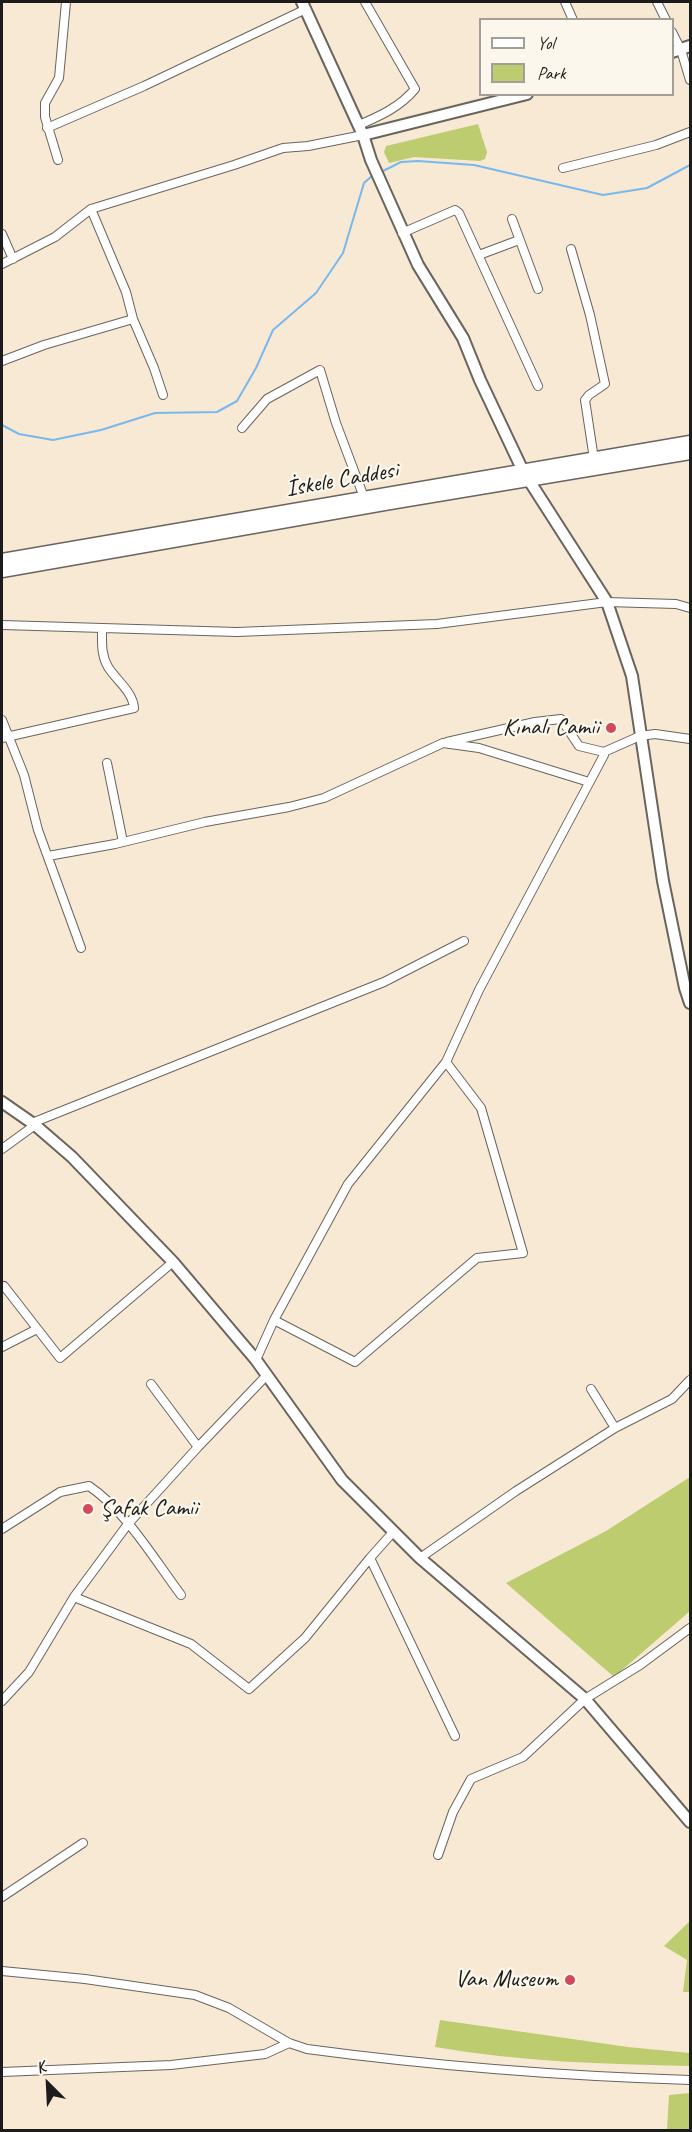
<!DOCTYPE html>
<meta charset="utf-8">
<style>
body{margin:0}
#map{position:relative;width:692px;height:2132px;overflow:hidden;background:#f8e9d5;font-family:Caveat,sans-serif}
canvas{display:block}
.frame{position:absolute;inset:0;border:3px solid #1c1c1c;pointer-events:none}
.legend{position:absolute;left:479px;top:18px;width:195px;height:78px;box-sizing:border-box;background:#fbf7ec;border:2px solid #a29f99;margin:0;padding:8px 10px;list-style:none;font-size:18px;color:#1c1c1c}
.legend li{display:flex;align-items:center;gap:12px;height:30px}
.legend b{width:30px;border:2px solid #a29f99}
.north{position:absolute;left:18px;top:2054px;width:60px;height:60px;-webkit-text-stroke:4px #fbf7ec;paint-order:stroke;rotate:336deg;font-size:16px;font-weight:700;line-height:24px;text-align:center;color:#1c1c1c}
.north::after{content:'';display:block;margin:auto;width:21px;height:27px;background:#1c1c1c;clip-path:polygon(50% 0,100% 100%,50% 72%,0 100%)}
</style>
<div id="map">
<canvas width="692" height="2132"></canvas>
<div class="frame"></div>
<ul class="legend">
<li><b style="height:8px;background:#fff"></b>Yol</li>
<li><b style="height:16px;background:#bdcc6e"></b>Park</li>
</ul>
<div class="north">K</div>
</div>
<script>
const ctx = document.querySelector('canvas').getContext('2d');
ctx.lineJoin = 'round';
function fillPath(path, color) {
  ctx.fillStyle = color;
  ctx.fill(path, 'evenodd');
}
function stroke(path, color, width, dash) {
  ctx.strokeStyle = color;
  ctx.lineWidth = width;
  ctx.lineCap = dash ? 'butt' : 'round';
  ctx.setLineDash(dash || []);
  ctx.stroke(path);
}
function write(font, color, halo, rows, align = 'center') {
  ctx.font = font + ' Caveat,sans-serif';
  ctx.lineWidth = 4.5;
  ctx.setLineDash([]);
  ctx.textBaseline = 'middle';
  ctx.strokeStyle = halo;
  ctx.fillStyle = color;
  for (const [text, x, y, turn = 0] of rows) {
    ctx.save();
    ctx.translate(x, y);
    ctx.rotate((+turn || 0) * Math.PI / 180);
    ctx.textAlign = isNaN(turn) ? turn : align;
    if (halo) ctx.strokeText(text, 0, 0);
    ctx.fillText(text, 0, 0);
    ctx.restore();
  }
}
fillPath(new Path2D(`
 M478 124 487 152 485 159 480 161 414 157 389 163 384 152 386 146Z
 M690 1477V1611L614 1677 506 1583 606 1531Z
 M690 1921V1992H683L687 1960 664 1946Z
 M440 2020 628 2047 690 2053V2066C605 2064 520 2062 435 2047Z
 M690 2093V2130H667L669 2095Z`), '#bdcc6e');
stroke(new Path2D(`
 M381 172 401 162 418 161 474 165 603 195 647 188 690 165
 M2 425 19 434 53 440 101 430 155 413 217 412 237 401 256 368 273 330 316 293 343 253 364 183 373 175`), '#78b8ec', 2);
const street = new Path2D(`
 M565 2 573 20
 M657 2 666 20
 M672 32 681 50 690 80
 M359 125C380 116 400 107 415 89L365 2
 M47 128 144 86 306 9
 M58 160 45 117V103L59 78 66 2
 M563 168 656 145 690 132
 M512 219 538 289
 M402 233 455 210 459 213 538 386
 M2 234 13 259
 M571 249 590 315 605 384 589 395 585 400 594 459
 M479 255 519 240
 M2 264 55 237 91 209 234 165 283 148 308 146 363 135
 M133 319 154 368 163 395
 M2 361 44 345 133 319 126 292 91 209
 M242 428 267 399 320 370 336 423 365 500
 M2 625 237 632 437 624 607 602 676 604 690 608
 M2 720 24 775 38 830 81 948
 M2 738 134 708C133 692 117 681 108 667 101 655 102 642 102 629
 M447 742 535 722 561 719 579 746 604 752
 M107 763 123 842
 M48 856 115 844 205 822 289 807 324 798 443 743 479 748 589 782
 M32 1123 384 982 464 941
 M2 1149 35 1125
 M2 1287 4 1286 60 1358 173 1262
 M274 1320 355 1362 477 1258 523 1253 481 1108 446 1062
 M2 1347 37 1329
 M256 1360 274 1320 348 1184 446 1062 479 990 604 755V752L640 736 655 734 690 739
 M151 1384 198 1447
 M591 1389 615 1428
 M2 1529 60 1492 89 1486C126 1511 154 1559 181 1595
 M370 1558 455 1736
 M420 1558 516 1491 615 1428 672 1399 690 1380
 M74 1597 191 1644 249 1689 305 1638 370 1558 394 1531
 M2 1701 29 1672 74 1597 128 1524 198 1447 267 1375
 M438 1855 453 1812 471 1779 523 1757 585 1699 640 1665 690 1628
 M2 1897 83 1843
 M2 1971 85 1979 195 1995 229 2008 289 2043 307 2049C434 2066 563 2076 690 2080
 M2 2072 171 2065 265 2054 289 2043`);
const secondary = new Path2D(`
 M302 2 363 135 371 160 418 265 463 338 480 380 523 471 607 602 632 676 663 881 685 988 690 1003
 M672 52 690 46
 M363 135 527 94
 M2 1102 35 1125 72 1157 173 1262 256 1360 342 1480 420 1558 585 1699 690 1822`);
const primary = new Path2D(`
 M2 560 690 442
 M2 571 390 503 690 453`);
stroke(street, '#69645d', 10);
stroke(secondary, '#69645d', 14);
stroke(primary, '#69645d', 15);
stroke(street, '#fff', 8);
stroke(secondary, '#fff', 10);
stroke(primary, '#fff', 12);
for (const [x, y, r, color] of [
 [611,728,6,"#d1495b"],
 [88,1509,6,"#d1495b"],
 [570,1980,6,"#d1495b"]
]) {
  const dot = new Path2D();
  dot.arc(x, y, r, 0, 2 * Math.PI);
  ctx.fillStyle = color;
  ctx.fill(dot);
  stroke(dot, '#fbf7ec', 2);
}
write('24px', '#1c1c1c', '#fbf7ec', [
 ["İskele Caddesi",342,480,-10]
]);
write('24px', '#1c1c1c', '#fbf7ec', [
 ["Kınalı Camii",599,728],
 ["Şafak Camii",100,1509,"left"],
 ["Van Museum",558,1980]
], 'right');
</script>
